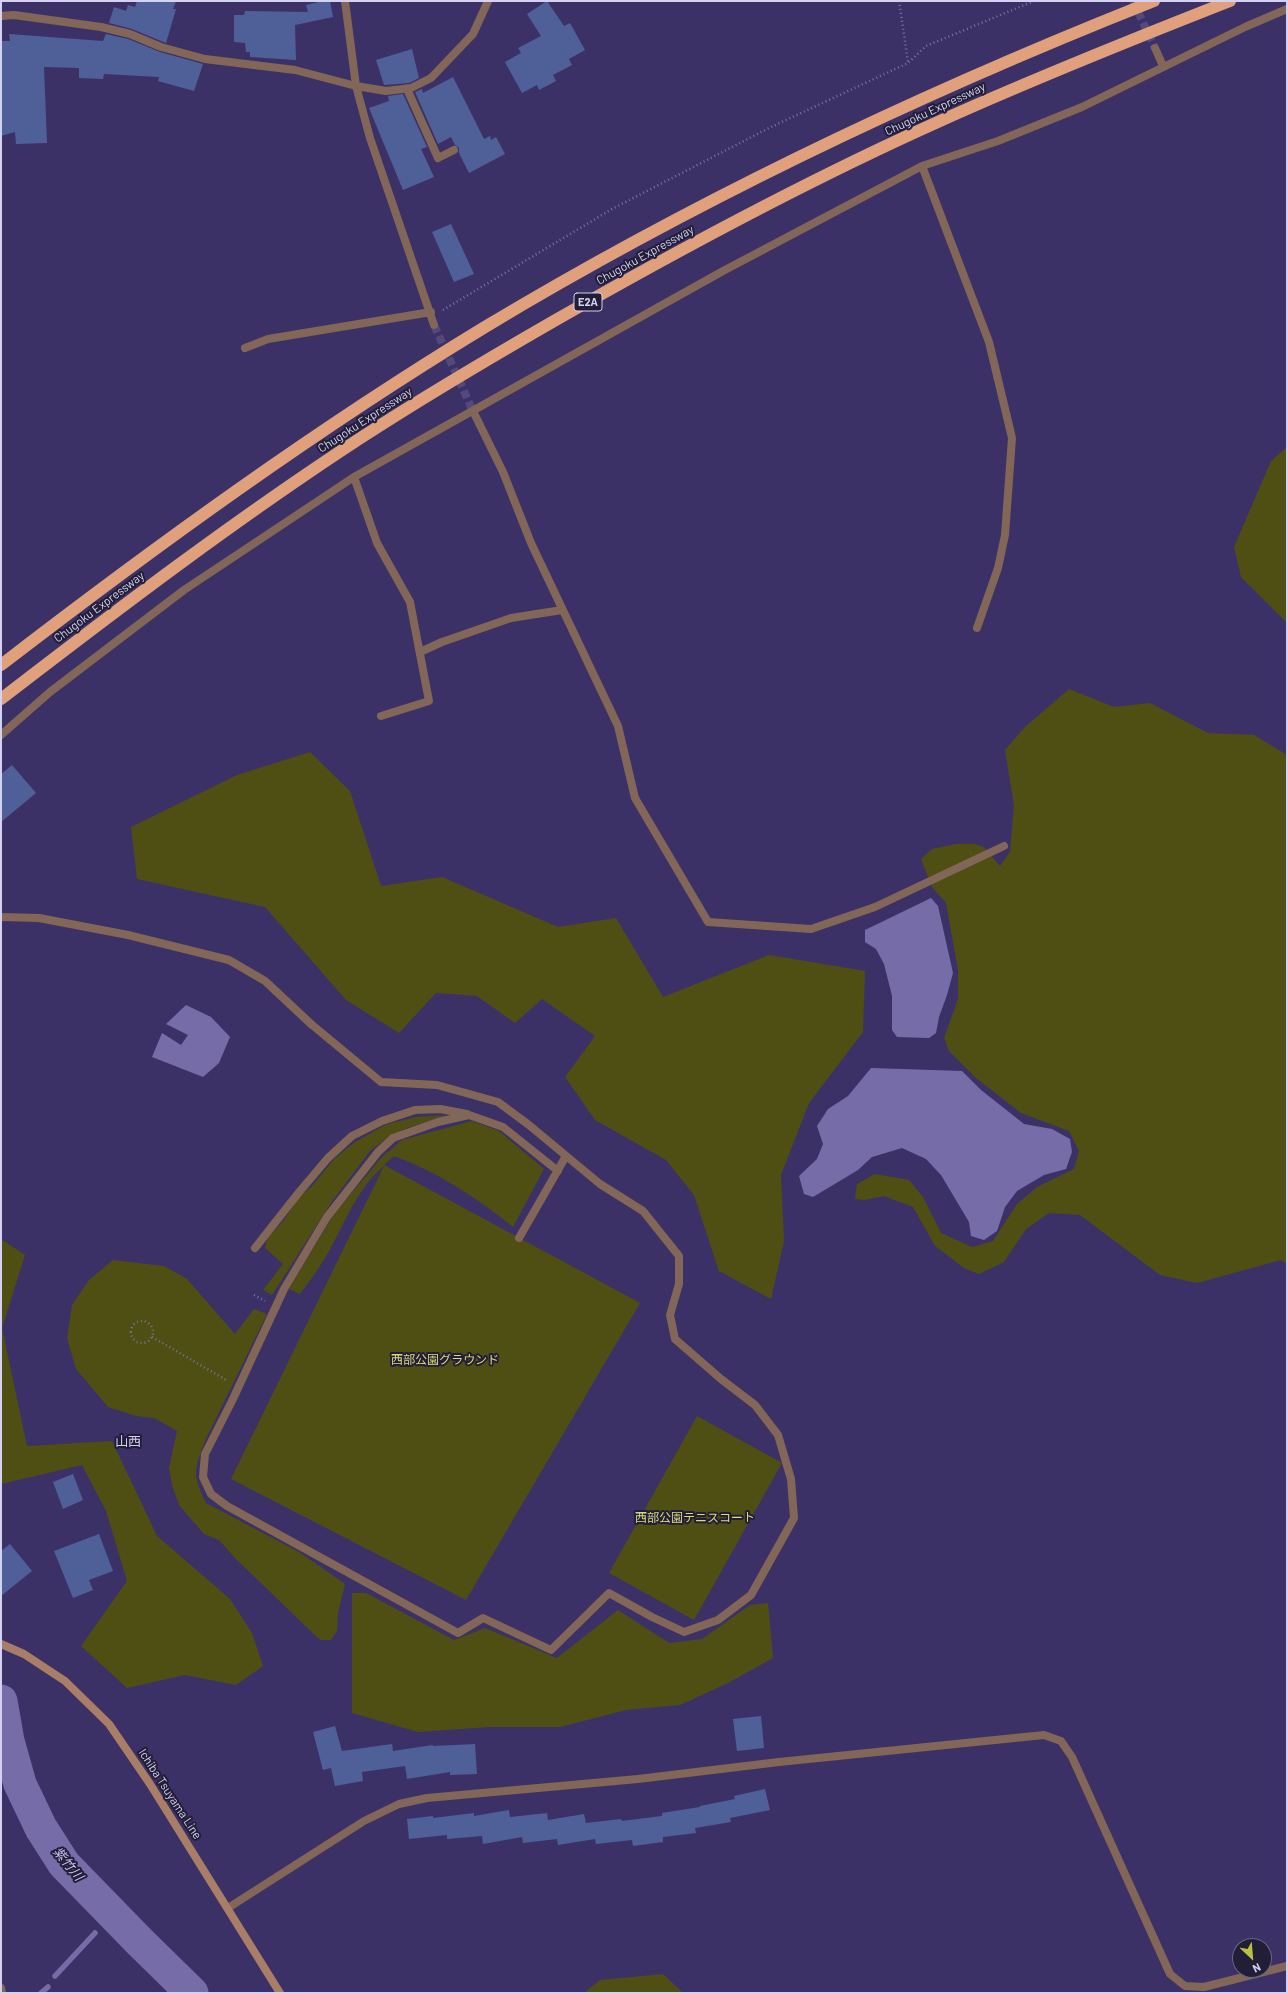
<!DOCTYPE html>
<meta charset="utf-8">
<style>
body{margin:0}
#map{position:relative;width:1288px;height:1994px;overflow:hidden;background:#3c3167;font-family:Barlow,sans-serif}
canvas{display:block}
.frame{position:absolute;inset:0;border:2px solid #d4d1f2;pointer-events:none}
.north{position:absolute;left:1232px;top:1938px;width:40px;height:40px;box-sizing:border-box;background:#221e37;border:1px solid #696682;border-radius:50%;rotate:154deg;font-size:11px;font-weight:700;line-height:16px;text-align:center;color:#d4d1f2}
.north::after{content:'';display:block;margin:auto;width:14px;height:18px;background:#bdbf43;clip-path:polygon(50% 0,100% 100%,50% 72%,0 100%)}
</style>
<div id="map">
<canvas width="1288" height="1994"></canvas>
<div class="frame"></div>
<div class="north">N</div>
</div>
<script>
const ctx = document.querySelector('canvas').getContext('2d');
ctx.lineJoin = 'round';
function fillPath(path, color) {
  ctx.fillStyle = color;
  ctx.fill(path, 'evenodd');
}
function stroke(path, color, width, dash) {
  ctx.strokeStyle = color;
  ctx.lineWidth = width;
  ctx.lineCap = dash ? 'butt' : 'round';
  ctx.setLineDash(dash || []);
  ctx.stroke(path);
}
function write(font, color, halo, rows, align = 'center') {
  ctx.font = font + ' Barlow,"Noto Sans JP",sans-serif';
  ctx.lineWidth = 4;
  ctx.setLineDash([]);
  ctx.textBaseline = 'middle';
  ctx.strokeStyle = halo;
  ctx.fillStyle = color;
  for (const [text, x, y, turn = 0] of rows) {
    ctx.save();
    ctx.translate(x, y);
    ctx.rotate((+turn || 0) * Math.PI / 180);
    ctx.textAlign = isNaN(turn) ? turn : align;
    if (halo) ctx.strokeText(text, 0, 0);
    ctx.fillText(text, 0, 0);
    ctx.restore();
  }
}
fillPath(new Path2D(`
 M1287 447V623L1241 577 1234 547 1271 461Z
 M1069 689 1114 707 1150 703 1208 733 1254 735 1287 755V1264L1281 1260 1197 1283 1160 1275 1080 1215 1049 1213 1026 1229 1004 1262 979 1274 964 1268 935 1246 913 1207 884 1196 865 1200 855 1199 857 1184 875 1174 909 1180 923 1197 941 1233 972 1247 993 1241 1017 1204 1037 1187 1074 1169 1079 1151 1069 1131 1021 1113 976 1078 949 1051 944 1038 958 999V970L946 903 932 887 921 859 932 849 956 844H975L984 847 1000 866 1010 852 1014 805 1005 750 1025 727Z
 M310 752 350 791 381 886 442 877 558 927 616 918 663 997 769 955 865 971 863 1032 809 1103 781 1175 784 1241 771 1299 719 1271 694 1195 666 1160 595 1120 565 1077 595 1036 542 999 515 1023 477 996 436 993 399 1033 346 1000 265 907 137 879 131 827 237 775Z
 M447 1115 407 1128 388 1137 370 1151 333 1200 272 1295 263 1290 283 1264 265 1248 267 1239 284 1220 299 1197 312 1186 335 1158 355 1142 387 1124 417 1117Z
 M472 1121 499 1131 544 1169 513 1227C477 1198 438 1172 394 1156L384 1165 640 1303 466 1600 231 1479 384 1166C358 1187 345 1222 329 1251 321 1266 310 1280 300 1294L289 1289 334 1214 382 1157 402 1140Z
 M1 1239 25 1255 2 1328 27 1446 112 1441 157 1536 230 1599 252 1633 263 1666 236 1685 185 1675 127 1688 81 1646 127 1581 106 1511 82 1465 1 1484Z
 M113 1260 164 1266 187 1279 235 1334 254 1309 267 1314 205 1441C194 1471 192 1474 206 1503L299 1552 345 1584 338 1613 337 1631 331 1640H320L236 1559 219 1540 204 1534 179 1505 172 1485 169 1468 177 1431 154 1418 136 1416 108 1407 76 1369 67 1338 72 1305 89 1280Z
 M697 1416 782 1463 694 1620 609 1573Z
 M352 1593H366L454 1640 485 1628 557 1658 618 1610 669 1643 702 1639 750 1605 768 1603 773 1658 728 1683 680 1705 626 1710 560 1727H489L418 1732 352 1713Z
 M663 1974 681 1991 682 1993H584L600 1980Z`), '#4f4f13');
fillPath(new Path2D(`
 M931 898 938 906 953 973 947 995 939 1017 936 1033 929 1038 897 1037 892 1030V996L884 964 876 949 865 942V930Z
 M186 1005 211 1017 230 1037 219 1063 203 1077 152 1057 162 1033 181 1045 188 1035 166 1024Z
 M871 1068 962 1071 981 1090 1024 1124 1052 1129 1070 1139 1072 1152 1066 1169 1044 1175 1017 1191 1005 1207 997 1231 984 1240 971 1236 969 1222 941 1175 926 1159 902 1148 872 1157 858 1170 813 1197 804 1194 799 1176 817 1159 823 1144 817 1126 828 1109 848 1096Z`), '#766da8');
stroke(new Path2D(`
 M55 1976 95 1933
 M41 1993 48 1987`), '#766da8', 5.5);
stroke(new Path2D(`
 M1 1701 8 1741 20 1784 41 1828 64 1864 139 1941 192 1993`), '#766da8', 33);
fillPath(new Path2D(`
 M137 1H176L173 9H176L166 43 132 29 109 23 114 7 126 11 128 5 135 7Z
 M323 1H330L333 17 295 25 296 60 250 57V52H246L245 43 234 42V15H244L245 11 308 12 306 5Z
 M547 1 564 26 570 23 585 50 569 59 572 65 553 75 556 81 539 90 537 85 522 93 505 62 521 53 518 48 541 36 527 14Z
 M9 34 103 41 106 34 128 39 160 52 203 64 194 91 158 81 159 77 104 74 103 79 79 78V68L44 67 47 143 16 144 15 132 1 136V41H10Z
 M412 49 419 78 409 83 384 85 376 60Z
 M453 77 484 139 490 136 491 140 496 137 505 154 469 173 459 153V148L455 145 451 137 438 144 415 92 422 89 423 93Z
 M403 94 427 147 421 149 434 177 403 190 369 108 389 101 388 96Z
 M451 224 474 274 454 282 432 232Z
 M12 765 36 793 1 822V774Z
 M73 1474 83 1500 63 1509 53 1482Z
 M99 1534 113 1571 89 1580 93 1590 73 1598 54 1551Z
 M10 1544 32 1571 1 1596V1551Z
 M761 1716 764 1748 737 1751 733 1719Z
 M335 1726 342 1751 392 1744 393 1751 433 1745V1746L475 1744 477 1774 450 1775V1772L407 1779 405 1766 362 1772 363 1781 335 1786 331 1768 323 1770 313 1732Z
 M765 1789 770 1810 730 1818 731 1822 695 1828 696 1833 663 1837V1842L633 1846 632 1840 596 1844 595 1839 558 1845 557 1839 523 1843 522 1837 483 1844 482 1836 447 1839V1835L409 1839 407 1819 433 1816V1818L474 1813V1816L509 1810 510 1817 547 1813 548 1820 584 1814 586 1823 621 1819 622 1821 662 1816V1813L700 1807V1806L735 1799 734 1796Z`), '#4f6098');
stroke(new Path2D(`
 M1133 1 1155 48
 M434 325 473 411`), '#53497c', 8, [8, 4]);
stroke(new Path2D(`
 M899 1 908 62
 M443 310 612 209 769 128 908 63 926 46 1034 1
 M254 1295 265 1301
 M131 1332a11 11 0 1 1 22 0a11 11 0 1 1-22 0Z
 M152 1337 228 1381`), '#7a73a0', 2.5, [1, 3]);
stroke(new Path2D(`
 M407 89 438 158 454 150
 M311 1024 381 1082 437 1085 498 1102 529 1125 600 1184 643 1211 679 1256V1284L670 1315 675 1339 721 1379 755 1405 778 1435 791 1479 794 1518 751 1595 718 1620 684 1632 652 1617 609 1593 551 1650 483 1618 458 1633 227 1506 211 1494 203 1477 205 1454 232 1401 284 1289 327 1217 378 1152 393 1138 438 1122 469 1115 503 1127 558 1171
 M519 1238 566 1156
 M255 1248 300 1191 328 1158 352 1136 382 1121 415 1110 440 1109 467 1114
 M779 1762 1044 1735 1061 1741 1072 1757 1170 1974 1185 1986 1204 1987 1287 1966`), '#826758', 8);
stroke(new Path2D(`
 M345 1 356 86 370 138 434 325
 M1 16 14 15 101 27 130 34 161 47 205 59 295 70 356 86 386 91 411 88 431 78 473 34 488 1
 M1155 48 1163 66
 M922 166 989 342 1012 438 1005 535 998 568 977 628
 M245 348 268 339 431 312
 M473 411 503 472 531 543 618 726 635 798 708 922 811 929 875 907 1004 846
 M354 477 377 543 410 602 429 701 381 716
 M420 652 442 642 511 618 562 610
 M1 735 50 692 184 590 354 477 723 271 922 166 998 141 1082 107 1245 27 1287 9
 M228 1908 364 1821 399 1804 427 1798 638 1779 779 1762
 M1 1988 2 1993`), '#826758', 8);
stroke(new Path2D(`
 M1 917 39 918 128 935 229 960 265 981 311 1024`), '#826758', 8);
stroke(new Path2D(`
 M1 1644 24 1654 65 1681 109 1724 150 1784 280 1993`), '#a97e67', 8);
stroke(new Path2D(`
 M1 665C157 545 317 429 485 327 698 199 924 92 1154 1
 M1 699C118 609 235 520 359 439 422 398 488 359 554 321 680 249 808 180 940 121 1036 78 1133 39 1230 1`), '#e1a07c', 12);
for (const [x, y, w] of [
 [588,302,28]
]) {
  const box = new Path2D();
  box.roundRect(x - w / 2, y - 9, w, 18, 3);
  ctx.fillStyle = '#221e37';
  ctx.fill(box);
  stroke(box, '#d4d1f2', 1);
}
write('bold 11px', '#d4d1f2', null, [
 ["E2A",588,302]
]);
write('12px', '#d4d1f2', '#221e37', [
 ["Chugoku Expressway",935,109,-25],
 ["Chugoku Expressway",645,255,-29],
 ["Chugoku Expressway",365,420,-33],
 ["Chugoku Expressway",99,607,-37],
 ["Ichiba Tsuyama Line",170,1794,57]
]);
write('12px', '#d9dc7b', '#221e37', [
 ["西部公園グラウンド",445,1360],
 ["西部公園テニスコート",695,1518]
]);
write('13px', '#d3cef6', '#221e37', [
 ["山西",128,1442]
]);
write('italic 13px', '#cac4f8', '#221e37', [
 ["紫竹川",68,1864,50]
]);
</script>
